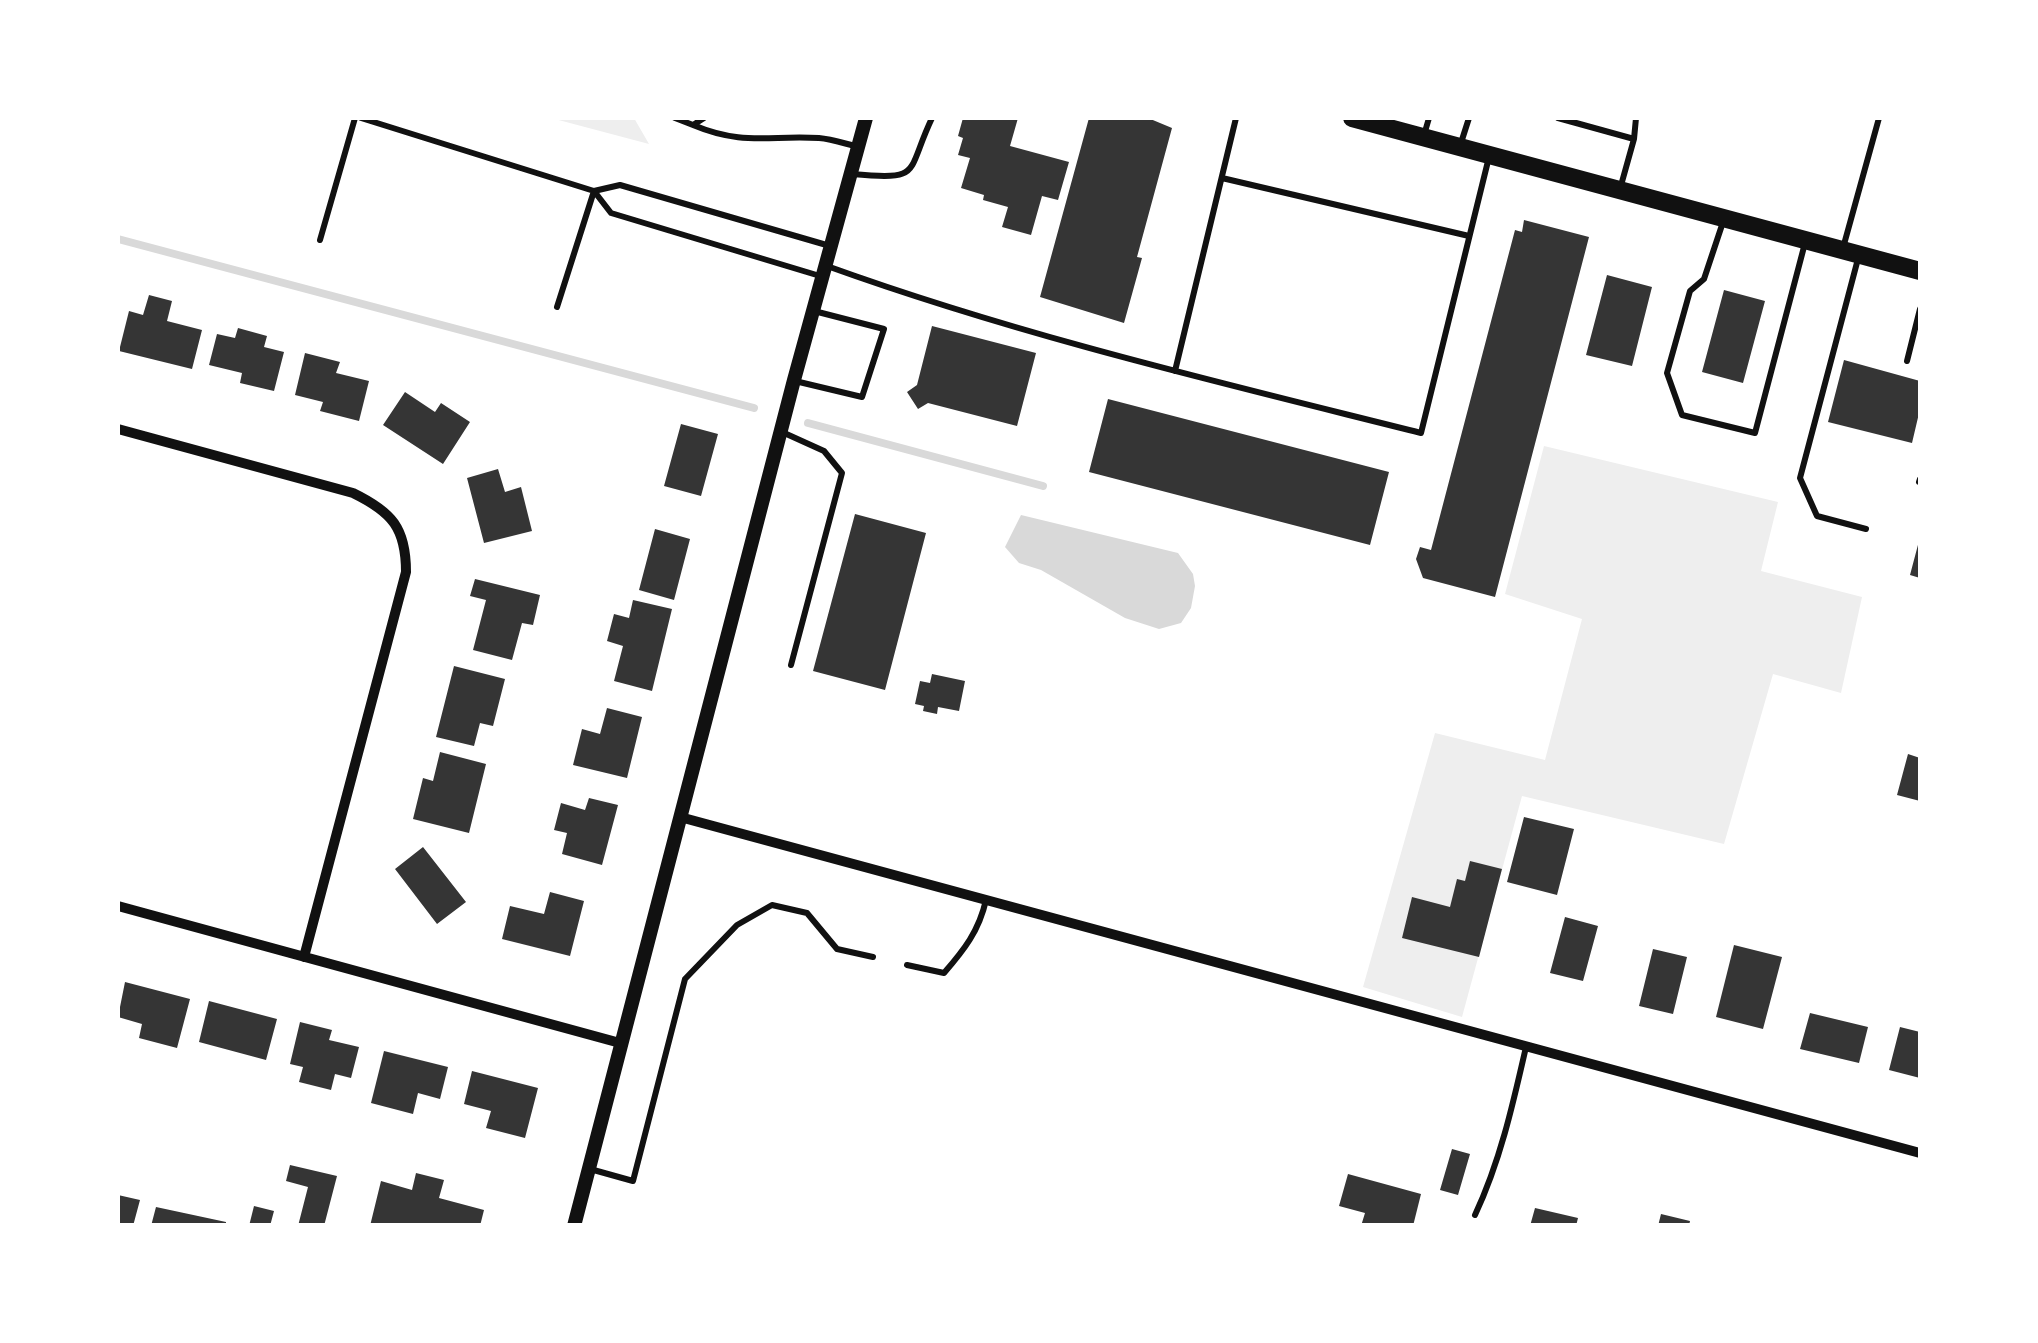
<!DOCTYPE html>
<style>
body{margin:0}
#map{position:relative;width:2038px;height:1343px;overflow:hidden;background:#fff;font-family:"Nunito Sans",sans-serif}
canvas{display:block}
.frame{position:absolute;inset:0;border:120px solid #fff;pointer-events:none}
</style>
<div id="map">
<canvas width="2038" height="1343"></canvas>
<div class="frame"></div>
</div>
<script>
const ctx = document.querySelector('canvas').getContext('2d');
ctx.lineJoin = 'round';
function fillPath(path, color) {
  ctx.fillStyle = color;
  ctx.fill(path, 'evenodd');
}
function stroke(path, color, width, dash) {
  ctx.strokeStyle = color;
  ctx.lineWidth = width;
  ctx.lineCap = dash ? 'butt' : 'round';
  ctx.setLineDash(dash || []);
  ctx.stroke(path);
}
fillPath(new Path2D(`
 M551 118H634L649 144Z
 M1544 446 1778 502 1761 571 1862 597 1841 693 1773 674 1724 844 1522 796 1462 1017 1363 987 1435 733 1545 760 1582 619 1505 594Z`), '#eee');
fillPath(new Path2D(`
 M1021 515 1178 553 1193 574 1195 586 1191 608 1181 623 1159 629 1125 618 1041 570 1019 563 1005 547Z`), '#d9d9d9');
stroke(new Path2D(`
 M118 239 754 408
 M808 423 1043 486`), '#d9d9d9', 8);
fillPath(new Path2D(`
 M963 118H1018L1010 146 1069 162 1058 200 1042 196 1031 235 1002 227 1008 207 983 200 984 195 961 188 970 158 958 155 963 138 958 136Z
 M1089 118H1148L1172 128 1137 257 1142 258 1124 323 1040 297Z
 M1524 220 1589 237 1495 597 1423 578 1416 559 1420 547 1431 550 1515 230 1522 232Z
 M1607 275 1652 287 1632 366 1586 355Z
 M1724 290 1765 301 1743 383 1702 372Z
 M149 295 172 301 167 321 202 330 192 369 119 351 129 311 143 315Z
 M932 326 1036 353 1017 426 928 403 918 409 907 392 917 385Z
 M238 328 267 336 264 347 284 352 274 391 240 383 242 373 209 365 217 334 235 338Z
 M305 353 340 362 336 373 369 381 359 421 320 411 323 402 295 395Z
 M1844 360 1920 381V409L1912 443 1828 422Z
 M405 392 435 412 441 403 470 422 443 464 383 425Z
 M1108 399 1389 472 1370 545 1089 472Z
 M681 424 718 434 701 496 664 486Z
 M498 469 505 492 521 487 532 531 484 543 467 478Z
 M855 514 926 533 885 690 813 671Z
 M655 529 690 539 674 600 639 590Z
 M1919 541H1920V578L1910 575Z
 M475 579 540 595 533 625 522 623 512 660 473 650 486 600 470 596Z
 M633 600 672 609 652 691 614 681 623 646 607 641 614 614 629 618Z
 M454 666 505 679 493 726 480 723 474 746 436 737Z
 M932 674 965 681 959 711 938 707 937 714 923 711 924 706 915 704 920 681 930 683Z
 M607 708 642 717 627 778 573 765 582 729 600 734Z
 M440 752 486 764 469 833 413 819 423 778 433 781Z
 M1908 754 1920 758V801L1897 795Z
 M589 798 618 805 602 865 562 854 567 833 554 830 561 803 585 810Z
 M1524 817 1574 829 1557 895 1507 882Z
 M423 847 466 902 437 924 395 869Z
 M1470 861 1502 869 1479 957 1402 938 1412 897 1450 907 1457 879 1465 881Z
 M550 892 584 901 570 956 502 939 510 906 544 914Z
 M1565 917 1598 926 1583 981 1550 973Z
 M1734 945 1782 957 1763 1029 1716 1017Z
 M1653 949 1687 957 1673 1014 1639 1006Z
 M125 982 190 999 177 1048 139 1038 142 1024 118 1017Z
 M209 1001 277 1019 266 1060 199 1042Z
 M1810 1013 1868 1027 1859 1063 1800 1049Z
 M300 1022 332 1030 329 1040 359 1047 351 1078 335 1074 331 1090 299 1082 303 1067 290 1064Z
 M1900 1027 1920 1032V1078L1889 1070Z
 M384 1051 448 1067 440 1099 418 1093 413 1114 371 1103Z
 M472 1071 538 1088 525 1138 486 1128 491 1111 464 1104Z
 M1452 1149 1470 1154 1458 1195 1440 1190Z
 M290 1165 337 1176 324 1226H298L308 1187 286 1181Z
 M416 1173 444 1180 439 1198 484 1210 480 1226H370L381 1181 412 1190Z
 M1348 1174 1421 1194 1413 1226H1361L1365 1213 1339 1206Z
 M118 1195 140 1200 133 1226H118Z
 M254 1206 274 1211 270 1226H249Z
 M156 1207 226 1222V1226H151Z
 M1535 1208 1578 1218 1576 1226H1530Z
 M1661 1214 1690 1221 1689 1226H1658Z`), '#353535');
stroke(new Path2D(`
 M361 118 594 191 557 307
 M675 118 693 125
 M704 118 693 125C743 146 769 135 819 138 832 139 846 144 859 147
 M1558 118 1634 139
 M1424 135 1429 118
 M1460 146 1469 118
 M851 174C924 180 905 175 932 118
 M1222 178 1469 236
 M1620 189 1634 139 1636 118
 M1724 219 1704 279 1690 291 1667 373 1682 415 1755 433 1805 243
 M320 240 355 118
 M1843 248 1879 118
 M1859 255 1800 478 1817 516 1866 529
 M827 266C1021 336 1222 383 1421 433L1489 157
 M820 276 611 213 594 191 620 185 830 246
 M1907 361 1920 309
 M1175 371 1236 118
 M795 381 862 397 884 329 814 311
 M782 432 824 451 842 473 791 665
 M1919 482 1920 479
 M907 965 944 973C964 950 979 931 986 900
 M590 1169 633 1181 685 979 737 925 772 905 807 913 837 949 873 957
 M1475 1215C1500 1162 1513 1104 1526 1047`), '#111', 6);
stroke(new Path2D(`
 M118 429 353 493C392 512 406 528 406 572L304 957
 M680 817 1920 1153
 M118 906 620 1043`), '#111', 10);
stroke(new Path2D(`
 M574 1226 794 380 866 118`), '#111', 14);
stroke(new Path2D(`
 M1352 118 1920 271`), '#111', 18);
</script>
